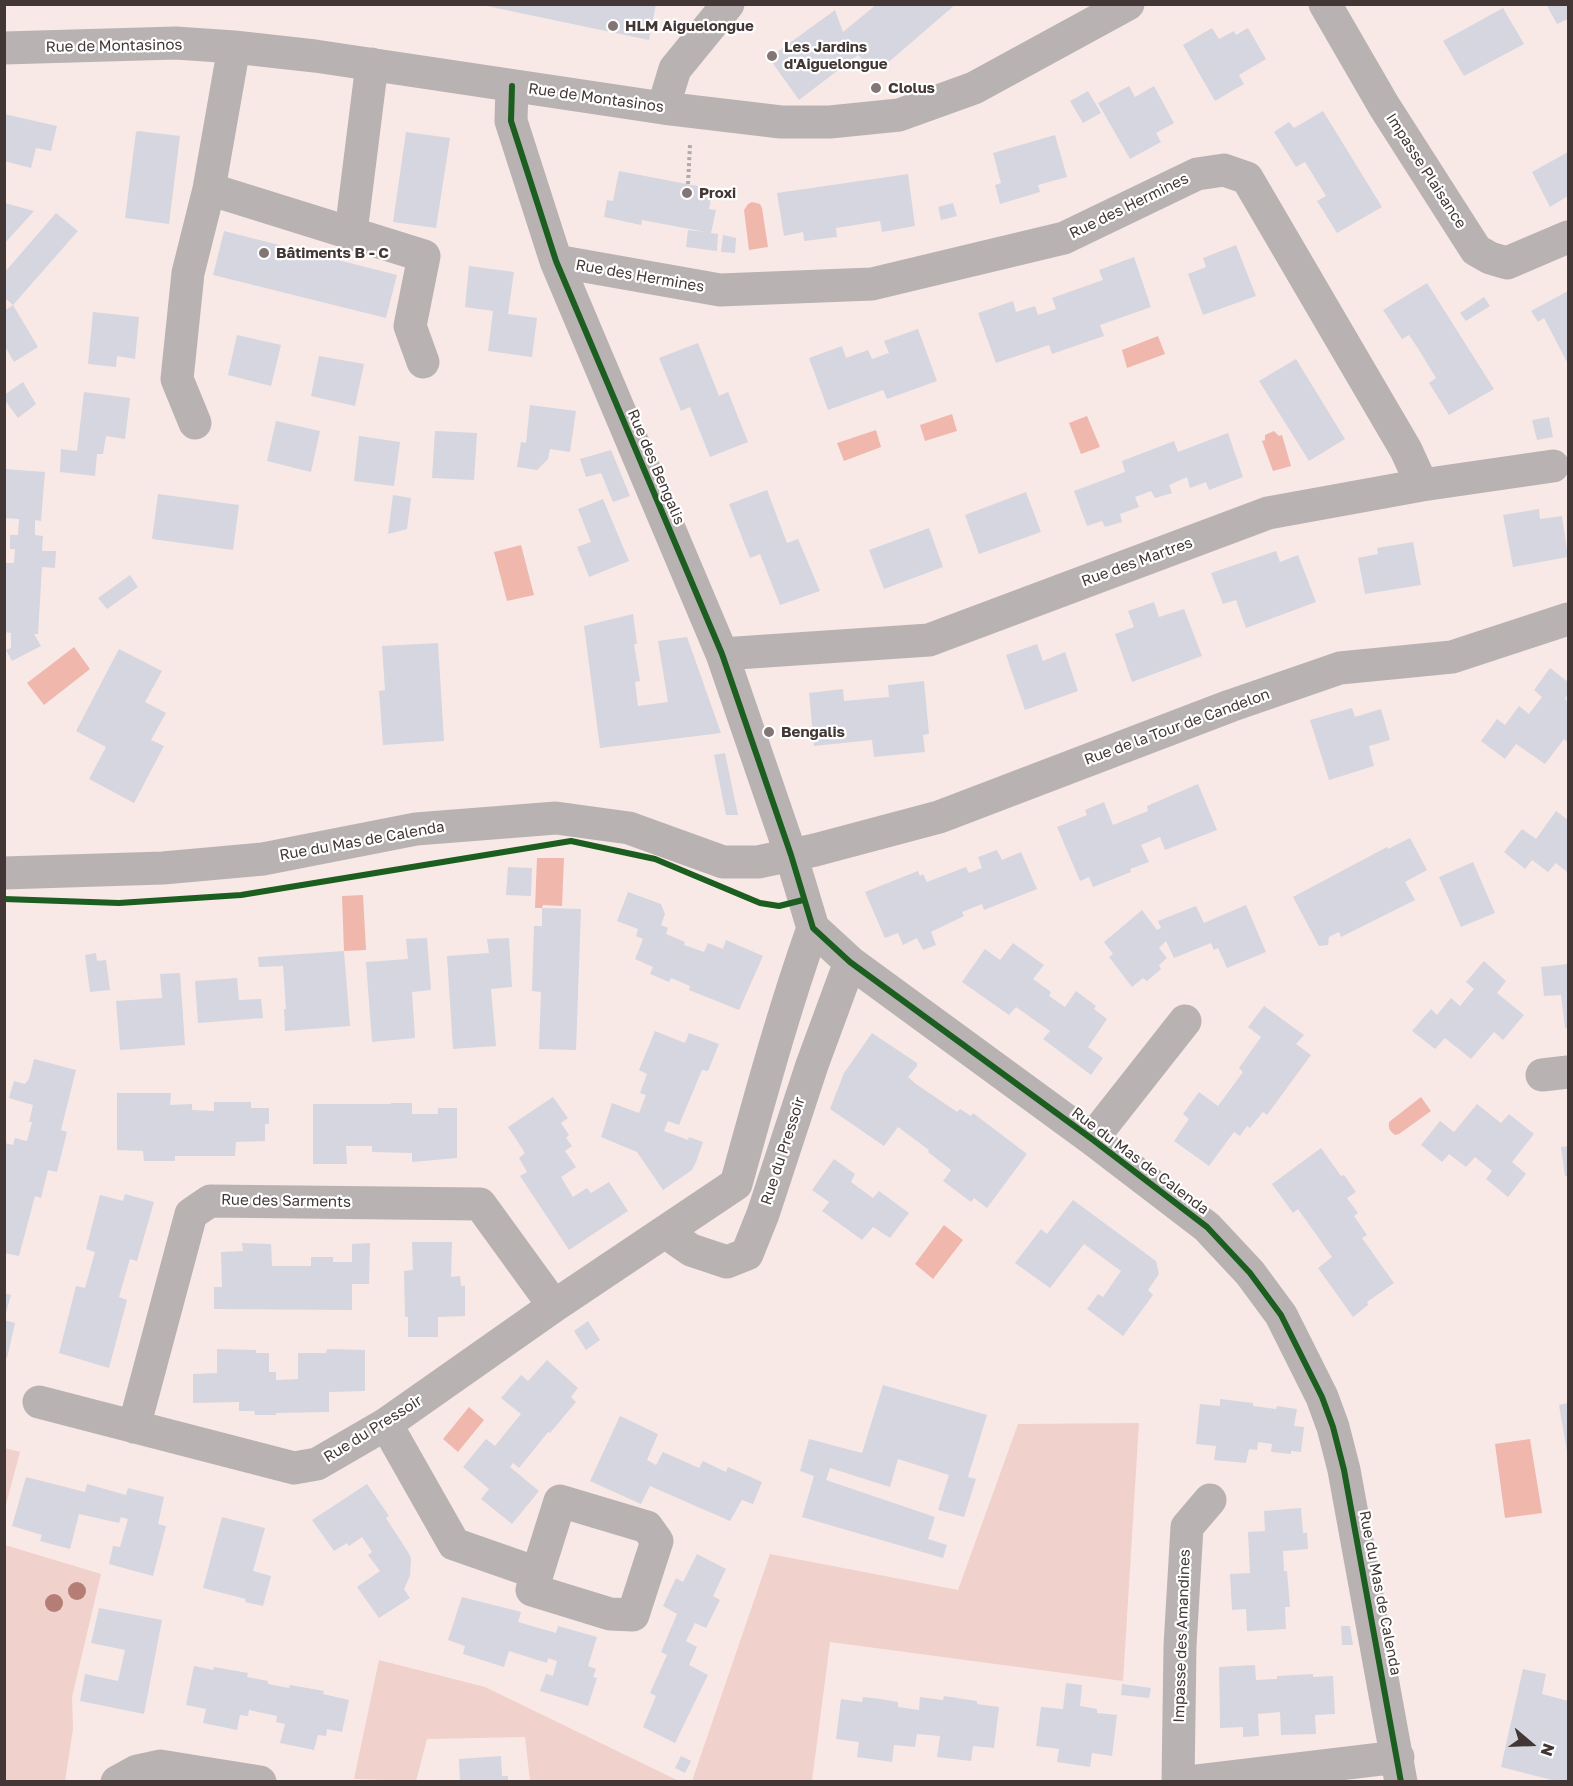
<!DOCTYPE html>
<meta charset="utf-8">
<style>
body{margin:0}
#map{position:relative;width:1573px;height:1786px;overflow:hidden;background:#f8e9e6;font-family:"Golos Text",sans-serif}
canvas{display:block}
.frame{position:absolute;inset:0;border:6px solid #423735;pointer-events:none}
.north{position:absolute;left:1501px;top:1714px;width:60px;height:60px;-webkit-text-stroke:4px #fff;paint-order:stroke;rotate:109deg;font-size:16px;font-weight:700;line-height:24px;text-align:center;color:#423735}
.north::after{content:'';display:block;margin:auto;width:21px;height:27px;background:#423735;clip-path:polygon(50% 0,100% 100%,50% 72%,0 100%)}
</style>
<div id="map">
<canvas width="1573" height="1786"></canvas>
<div class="frame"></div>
<div class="north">N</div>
</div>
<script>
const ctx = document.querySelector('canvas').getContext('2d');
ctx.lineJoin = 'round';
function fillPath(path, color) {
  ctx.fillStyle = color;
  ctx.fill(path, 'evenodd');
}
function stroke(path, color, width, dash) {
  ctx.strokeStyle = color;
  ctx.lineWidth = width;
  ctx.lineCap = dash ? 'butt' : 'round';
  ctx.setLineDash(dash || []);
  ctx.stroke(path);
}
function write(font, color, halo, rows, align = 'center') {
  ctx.font = font + ' "Golos Text",sans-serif';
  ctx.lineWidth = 4.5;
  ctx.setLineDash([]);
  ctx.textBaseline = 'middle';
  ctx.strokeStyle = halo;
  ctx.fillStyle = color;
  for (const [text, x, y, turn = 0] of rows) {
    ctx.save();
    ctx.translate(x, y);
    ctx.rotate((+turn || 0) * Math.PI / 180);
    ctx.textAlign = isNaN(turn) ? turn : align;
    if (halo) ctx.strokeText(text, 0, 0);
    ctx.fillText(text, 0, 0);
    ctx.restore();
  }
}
fillPath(new Path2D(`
 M1139 1423 1123 1681 830 1642 812 1781H692L770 1554 958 1590 1018 1424Z
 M5 1448 20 1452 5 1508 4 1448Z
 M5 1545 101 1574 72 1697 73 1729 65 1781H5Z
 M379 1660 485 1687 679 1781H530L525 1737 427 1739 416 1781 354 1779Z`), '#f1d1cb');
fillPath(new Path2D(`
 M752 202 760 204 762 208 768 247 749 250 744 210 748 204Z
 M1158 336 1165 354 1127 368 1122 350Z
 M952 414 957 431 925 441 920 425Z
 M1087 416 1100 447 1081 454 1069 423Z
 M876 430 881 447 844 461 837 443Z
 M1274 431 1279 436 1282 435 1291 466 1273 471 1262 441 1265 440V435Z
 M521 545 534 595 507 601 494 552Z
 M74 647 90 669 44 705 27 683Z
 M537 858H564L562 906 543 905 542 908H535Z
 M363 895 366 950 344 951 342 896Z
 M1421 1097 1431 1111 1399 1134 1395 1135C1390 1131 1388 1129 1389 1122Z
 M944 1225 963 1240 933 1279 915 1264Z
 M469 1407 484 1420 458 1452 443 1439Z
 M1530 1439 1542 1513 1505 1518 1495 1444Z`), '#f0b7ad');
fillPath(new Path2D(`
 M477 4H656L649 40Z
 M877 4H956L877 72 858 55 799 100 769 58 835 10 843 32Z
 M1546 4H1568V19L1557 24Z
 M1503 8 1524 44 1464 76 1443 41Z
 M1212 28 1219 39 1234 31 1236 35 1248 28 1266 59 1239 75 1244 84 1215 101 1183 45Z
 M1129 86 1135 97 1154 86 1174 123 1156 133 1161 142 1130 159 1098 103Z
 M1088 91 1101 113 1083 123 1070 101Z
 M1323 111 1382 207 1337 233 1317 201 1326 196 1305 162 1296 167 1274 132 1289 122 1294 128Z
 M4 114 57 126 51 151 36 148 31 168 4 161Z
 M138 131 180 136 169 224 125 218 136 132Z
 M406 132 450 138 436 228 393 222Z
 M1055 135 1067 177 1038 185 1040 192 1000 204 995 185 1001 183 993 153Z
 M1568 152V196L1550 207 1532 172Z
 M619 171 713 189 709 209 716 210 711 233 718 234 717 251 686 247 688 230 706 232 642 220 641 225 604 217 607 200 613 201Z
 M908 174 915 226 882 232 880 221 836 228 837 237 804 241 803 232 784 236 777 193Z
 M5 203 34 211 5 243Z
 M953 203 957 216 941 220 938 207Z
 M56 213 78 231 13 305 38 347 14 362 4 345V311L13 305 4 297V273Z
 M224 231 397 275 386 318 213 275Z
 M723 235 736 238 735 253 721 252Z
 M1236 245 1256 296 1203 315 1188 274 1206 267 1203 258Z
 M1134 257 1151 307 1100 325 1104 336 1052 354 1049 345 996 363 978 313 1013 301 1016 312 1035 306 1038 315 1056 309 1052 298 1103 280 1099 270Z
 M469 266 514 272 508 314 537 318 532 357 488 351 493 311 465 307Z
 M1427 283 1494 389 1449 415 1429 383 1436 378 1419 350 1409 335 1402 339 1383 310Z
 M1568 291V364L1544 318 1538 322 1531 311Z
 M1484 297 1490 306 1466 321 1460 313Z
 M93 312 139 317 135 359 117 356 116 367 88 364Z
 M918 329 937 381 887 399 883 390 828 410 809 358 842 346 846 358 868 350 872 359 889 353 884 341Z
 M237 335 281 345 271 386 228 375Z
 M698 343 719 396 728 392 748 442 710 457 690 407 681 411 659 358Z
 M319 356 364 364 355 406 311 396Z
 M1296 359 1345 439 1309 461 1259 381Z
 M23 382 36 404 18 418 4 399V395Z
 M84 392 130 398 125 439 106 436 103 454H97L95 476 60 472 61 449 77 451Z
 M530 405 576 411 570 452 550 449 548 459 537 470 517 467 521 442 526 443Z
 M1549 417 1553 437 1537 440 1532 420Z
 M276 421 320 431 311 472 267 461Z
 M435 431 477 433 474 480 432 478Z
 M1228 433 1243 477 1209 490 1206 482 1190 488 1187 477 1169 485 1172 493 1155 498 1151 491 1135 497 1139 507 1120 514 1122 522 1105 527 1102 521 1087 526 1074 491 1125 472 1122 461 1174 441 1178 452Z
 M359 436 400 442 394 486 354 481Z
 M611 450 630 496 613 502 601 473 586 477 580 459Z
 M4 469 45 472 41 521 35 520V535L43 536 42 551H56L55 568 42 567 38 634H34L41 646 12 661 6 650 11 648V633L4 632V563H14L15 549H10V535H18L19 519 4 518Z
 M767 490 787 543 798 539 820 591 780 605 760 554 750 558 729 504Z
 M1026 492 1041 532 979 554 965 515Z
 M158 494 239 505 233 550 152 539Z
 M393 495 411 498 407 529 388 534Z
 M603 499 629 561 589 577 577 547 591 542 578 509Z
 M1539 509 1540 519 1562 516 1568 557 1513 567 1503 515Z
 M929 528 943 567 884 589 869 550Z
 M1413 542 1421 585 1365 594 1358 558 1378 554 1377 548Z
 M1276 551 1280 562 1298 555 1316 602 1246 628 1236 600 1223 604 1211 573Z
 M130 575 138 587 107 609 98 598Z
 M1154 602 1159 617 1184 609 1202 656 1132 682 1115 634 1134 627 1128 611Z
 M633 614 637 644H634L640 681 635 682 638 706 668 702 658 641 687 637 721 733 600 748 584 626Z
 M438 643 444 741 383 745 379 691 385 690 382 646Z
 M1037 644 1043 661 1065 652 1078 691 1025 710 1006 655Z
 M119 649 162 671 145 702 166 713 151 740 164 746 134 803 89 779 106 747 76 731Z
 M1550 668 1568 682V694L1565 699 1568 702V742L1564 739 1545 764 1516 744 1505 759 1481 741 1497 719 1505 725 1519 706 1529 714 1542 697 1534 690Z
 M924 681 929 734 923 735 925 752 874 757 872 740 814 746 809 693 843 689 844 701 889 697 888 685Z
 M1352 708 1355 717 1381 709 1390 740 1369 746 1374 766 1329 780 1310 720Z
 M725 753 738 815H726L714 755Z
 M1198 784 1217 830 1165 850 1160 837 1141 845 1149 862 1130 869 1131 872 1093 887 1089 877 1080 881 1057 827 1087 815 1085 810 1104 802 1113 825 1148 811 1147 806Z
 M1556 811 1568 820V873L1556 863 1548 872 1532 860 1525 869 1504 852 1522 829 1536 839Z
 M1410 838 1427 870 1405 882 1415 900 1341 937 1339 932 1329 937 1328 945 1319 946 1293 897 1387 847 1388 849Z
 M997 850 1002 860 1021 852 1037 889 984 910 982 904 962 912 964 916 931 932 936 945 923 950 917 938 903 945 898 933 885 938 865 892 918 871 920 876 923 874 927 882 966 867 969 873 982 868 978 857Z
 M1473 862 1495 913 1461 927 1439 877Z
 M508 867 532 868 531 896 506 895Z
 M628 892 661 904 665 914 661 925 668 928 666 934 685 942 684 945 704 952 708 943 723 949 726 940 763 956 739 1010 689 990 690 986 671 978 669 982 650 974 653 967 635 959 643 939 636 936 638 929 617 921Z
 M1246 905 1266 952 1227 968 1218 948 1214 950 1211 943 1174 958 1166 941 1159 948 1167 958 1159 965 1161 969 1147 981 1143 978 1132 987 1109 957 1113 954 1104 942 1142 910 1157 930 1161 928 1158 921 1196 906 1204 923Z
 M542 908 581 909 576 1050 539 1049 541 992 532 991 534 926H542Z
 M427 938 431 990 412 992 415 1038 372 1042 366 962 408 959 406 939Z
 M509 938 512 987 491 989 496 1046 453 1049 447 956 489 953 487 939Z
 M1013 943 1044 965 1033 979 1051 992 1049 996 1065 1007 1076 991 1096 1006 1094 1009 1107 1019 1088 1047 1103 1058 1091 1075 1043 1039 1050 1031 1016 1007 1009 1015 962 982 985 949 1000 960Z
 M344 951 350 1026 285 1031 284 1009H286L283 966 259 967 258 957Z
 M96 953 97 961 106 960 110 990 90 992 85 955Z
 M1484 961 1506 981 1497 993 1524 1015 1503 1040 1494 1032 1471 1059 1445 1038 1435 1049 1412 1031 1431 1009 1437 1015 1451 998 1460 1006 1474 989 1466 982Z
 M1567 964 1568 973V1028H1565L1561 995 1544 996 1541 967Z
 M180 973 185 1045 120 1050 116 1001 162 998 160 974Z
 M237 978 239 1000 261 999 263 1018 198 1023 195 981Z
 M1264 1006 1304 1035 1296 1044 1311 1055 1267 1115 1263 1112 1250 1128 1247 1126 1240 1136 1234 1132 1209 1166 1174 1141 1189 1119 1183 1114 1199 1092 1218 1106 1243 1072 1239 1068 1261 1037 1248 1027Z
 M655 1031 685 1043 689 1033 719 1044 708 1071 702 1070 679 1125 668 1121 664 1131 688 1140 689 1137 703 1142 696 1162 692 1170 663 1190 637 1152 601 1137 612 1103 639 1113 646 1095 640 1093 647 1074 639 1070Z
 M872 1033 917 1063V1066L908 1077 916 1084 957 1112 960 1109 971 1116 973 1113 1027 1154 987 1208 974 1198 971 1202 943 1181 951 1170 928 1152 929 1150 898 1127 884 1146 830 1109 844 1073Z
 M34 1059 76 1070 61 1130 67 1132 57 1172 48 1170 41 1198 35 1196 19 1256 4 1253 6 1209H4V1143L13 1145 15 1138 27 1141 32 1122H29L33 1105 9 1098 14 1081 25 1084 29 1079Z
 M117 1093H171L170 1105 192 1104V1110L214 1111V1102H251V1108H269V1124H265V1141L236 1142 235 1156H175V1161H144L143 1151 117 1150Z
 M553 1097 568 1118 561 1123 569 1135 566 1138 572 1146 565 1151 576 1167 561 1177 573 1197 587 1188 591 1193 609 1182 628 1211 569 1250 520 1176 527 1172 519 1158 525 1153 508 1127Z
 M391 1103H412V1114H438V1108H457V1158L412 1162V1153L372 1152V1146H346L347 1164H313V1104H391Z
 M1477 1104 1501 1123 1509 1114 1534 1134 1512 1162 1526 1174 1508 1197 1486 1179 1492 1171 1475 1157 1466 1167 1449 1154 1442 1162 1421 1145 1440 1121 1454 1132Z
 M1568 1146V1176H1565L1561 1147Z
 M1321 1148 1341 1176 1344 1175 1356 1192 1347 1198 1358 1213 1354 1216 1367 1235 1362 1238 1394 1283 1367 1302 1368 1305 1353 1317 1318 1268 1332 1257 1298 1209 1293 1213 1272 1184Z
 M834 1159 855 1174 851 1182 873 1198 879 1191 909 1213 890 1238 873 1227 862 1240 822 1211 829 1202 812 1190Z
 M125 1194 154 1202 137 1261 130 1259 119 1297 127 1300 109 1368 59 1353 76 1286 85 1288 95 1252 86 1249 100 1195 123 1201Z
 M1073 1200 1156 1261 1159 1274 1148 1290 1153 1295 1123 1336 1087 1309 1098 1294 1103 1297 1121 1271 1084 1244 1050 1288 1015 1263 1041 1229 1047 1234Z
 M412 1242H452L451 1277 460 1276 461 1286H465V1316L438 1317V1337H408V1317H405L404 1271 413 1270Z
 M242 1243 271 1244 272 1266H311V1257H333V1262H352V1244L370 1243 369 1284H352V1310L214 1309V1287H222L221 1252 243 1251Z
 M4 1293 11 1295 5 1316 4 1315Z
 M4 1320 15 1323 7 1358 4 1357Z
 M588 1321 600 1340 586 1350 574 1331Z
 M217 1349 256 1350V1353H269V1372H276V1380L298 1379V1353H326L327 1349 365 1350V1391L329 1392V1412L276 1413V1415H255L254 1411H239V1402L193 1403V1374L217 1373Z
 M547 1360 578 1388 571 1397 576 1402 550 1433 548 1432 519 1468 513 1463 510 1467 539 1491 512 1524 481 1499 489 1489 463 1467 486 1439 495 1446 521 1414 501 1398 521 1375 528 1381Z
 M883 1385 987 1415 968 1477 976 1479 964 1517 938 1510 949 1475 898 1459 890 1487 830 1468 826 1480 935 1517 928 1539 947 1545 943 1558 802 1517 814 1476 800 1471 809 1439 862 1453Z
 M1220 1399 1253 1403V1406L1276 1409 1277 1406 1297 1409 1294 1426 1304 1427 1301 1452 1291 1451V1454L1271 1452 1272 1444 1258 1442 1257 1450 1249 1449 1246 1463 1214 1460 1216 1446 1196 1444 1200 1404 1220 1406Z
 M1568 1403V1452H1567L1559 1405Z
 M620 1416 658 1434 647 1460 656 1465 663 1452 699 1468 703 1461 726 1472 728 1467 762 1482 753 1504 742 1500 730 1521 650 1486 641 1504 590 1481Z
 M26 1477 85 1492 87 1484 126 1495 128 1488 164 1497 158 1524 166 1526 153 1576 109 1564 113 1546 120 1547 128 1519 121 1517 119 1523 79 1514 70 1549 40 1541 42 1535 12 1526Z
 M367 1484 389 1516 386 1518 408 1552 411 1558 410 1576 404 1589 410 1598 379 1618 357 1587 380 1571 368 1555 372 1552 362 1537 349 1546 347 1543 334 1551 312 1520Z
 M1301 1508 1303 1533H1307L1308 1549 1283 1551 1284 1571H1287L1290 1607H1285L1286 1629 1247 1631 1246 1609 1232 1610 1230 1574 1250 1573 1248 1532 1265 1531 1264 1511Z
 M222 1517 265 1528 253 1571 271 1576 263 1606 245 1602 246 1599 203 1588Z
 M697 1554 726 1569 713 1596 720 1600 706 1628 695 1623 686 1641 697 1647 689 1665 708 1675 675 1743 643 1727 656 1696 650 1693 667 1655 661 1652 677 1614 663 1606 676 1578 683 1582Z
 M462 1597 521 1612 518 1622 556 1633 558 1626 597 1637 588 1666 596 1669 593 1677 597 1678 588 1706 540 1691 546 1674 553 1676 557 1661 548 1658 547 1663 509 1651 504 1667 463 1654 465 1646 448 1640Z
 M99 1608 162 1620 144 1714 80 1701 85 1674 118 1681 125 1650 91 1643Z
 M1341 1626H1350L1353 1645H1342Z
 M1255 1665 1256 1680 1277 1679V1676L1313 1674V1677L1333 1676 1335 1714 1315 1715 1316 1734 1281 1735 1280 1712 1258 1714 1259 1736 1243 1737V1727L1220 1728 1219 1667Z
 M194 1666 213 1670 214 1667 248 1673 247 1677 268 1681V1684L289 1688 290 1685 324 1691 323 1694 349 1700 342 1732 327 1729 326 1736 318 1735 314 1750 280 1743 285 1724 276 1722 277 1716 249 1710 248 1716 240 1715 237 1730 203 1723 206 1709 186 1705Z
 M1523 1669 1546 1674 1542 1694 1568 1701V1782H1560L1501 1767Z
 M1066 1683 1082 1685 1080 1706 1097 1709V1713L1117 1715 1112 1756 1092 1753 1090 1767 1057 1762 1059 1749 1036 1746 1041 1707 1063 1709Z
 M1122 1684 1151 1688 1149 1698 1121 1695Z
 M944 1696 977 1701V1704L999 1707 994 1748 973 1746 971 1761 937 1757 940 1736 917 1734 915 1747 894 1745 892 1762 857 1757 859 1742 836 1739 841 1699 862 1702 863 1697 880 1699 898 1702V1707L919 1710 920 1697 943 1700Z
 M501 1756 502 1776H508V1782H460L459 1759Z
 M681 1756 691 1761 685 1773 675 1768Z`), '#d5d6df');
stroke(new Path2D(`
 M688 184 690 145`), '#b0aaa9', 4, [3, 3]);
stroke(new Path2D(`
 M1325 4 1384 106 1476 250 1490 258 1507 263 1568 237
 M4 48 176 43 234 47 315 56 663 108 781 122H830L899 115 974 88 1128 4
 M512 86 511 121 556 261 722 654 791 855 813 928 850 962 1092 1139 1207 1227 1250 1273 1281 1315 1322 1397 1333 1427 1344 1470 1401 1782
 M663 108 675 69 728 4
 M209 189 424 256 410 326 423 362
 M351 232 372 64
 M556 261 720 290 872 284 1064 238 1197 174 1224 170 1247 178 1406 450 1422 485
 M195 423 177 379 188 273 209 189 234 47
 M722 654 929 640 1268 513 1422 485 1553 466
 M4 873 163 868 263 859 416 829 556 818 629 828 723 862H758L815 850 939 817 1230 706 1340 668 1452 657 1568 619
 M1542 1075 1568 1072
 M1092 1139 1185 1021
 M665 1232 691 1250 727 1262 747 1254 763 1214 812 1065 850 962
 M39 1402 294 1468 317 1464 386 1424 554 1306 736 1184C760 1098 783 1012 813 928
 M386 1424 454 1544 537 1573
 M134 1427 191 1214 210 1201 480 1204 554 1306
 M560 1501 647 1527 657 1541 633 1615 610 1614 532 1590Z
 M117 1782 137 1771 160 1766 260 1782
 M1178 1782 1180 1646 1187 1527 1210 1500
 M1189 1782 1398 1757`), '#b8b3b2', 33);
stroke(new Path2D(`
 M512 86 511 121 556 261 722 654 791 855 813 928 850 962 1092 1139 1207 1227 1250 1273 1281 1315 1322 1397 1333 1427 1344 1470 1401 1782
 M4 899 119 903 241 895 571 841 655 859 760 903 779 906 803 900`), '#1b5e20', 6);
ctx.fillStyle = '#b47e76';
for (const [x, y] of [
 [77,1591],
 [54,1603]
]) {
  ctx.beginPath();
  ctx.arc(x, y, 9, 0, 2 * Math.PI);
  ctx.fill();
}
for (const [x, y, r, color] of [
 [613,26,6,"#827573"],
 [772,56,6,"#827573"],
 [876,88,6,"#827573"],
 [687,193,6,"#827573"],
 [264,253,6,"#827573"],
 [769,732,6,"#827573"]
]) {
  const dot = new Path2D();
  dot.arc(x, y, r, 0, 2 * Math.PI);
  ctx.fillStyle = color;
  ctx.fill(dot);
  stroke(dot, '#fff', 2);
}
write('bold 15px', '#423735', '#fff', [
 ["HLM Aiguelongue",625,26],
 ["Les Jardins",784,47],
 ["d'Aiguelongue",784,64],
 ["Clolus",888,88],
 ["Proxi",699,193],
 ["Bâtiments B - C",276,253],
 ["Bengalis",781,732]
], 'left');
write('15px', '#423735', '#fff', [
 ["Rue de Montasinos",114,46,-1],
 ["Rue de Montasinos",596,98,8],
 ["Impasse Plaisance",1426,171,57],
 ["Rue des Hermines",1129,206,-26],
 ["Rue des Hermines",640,276,10],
 ["Rue des Bengalis",656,467,67],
 ["Rue des Martres",1137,562,-20],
 ["Rue de la Tour de Candelon",1177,727,-20],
 ["Rue du Mas de Calenda",362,841,-10],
 ["Rue du Pressoir",783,1151,-72],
 ["Rue du Mas de Calenda",1140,1161,37],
 ["Rue des Sarments",286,1201,1],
 ["Rue du Pressoir",373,1429,-32],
 ["Rue du Mas de Calenda",1380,1593,79],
 ["Impasse des Amandines",1182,1636,-88]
]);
</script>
